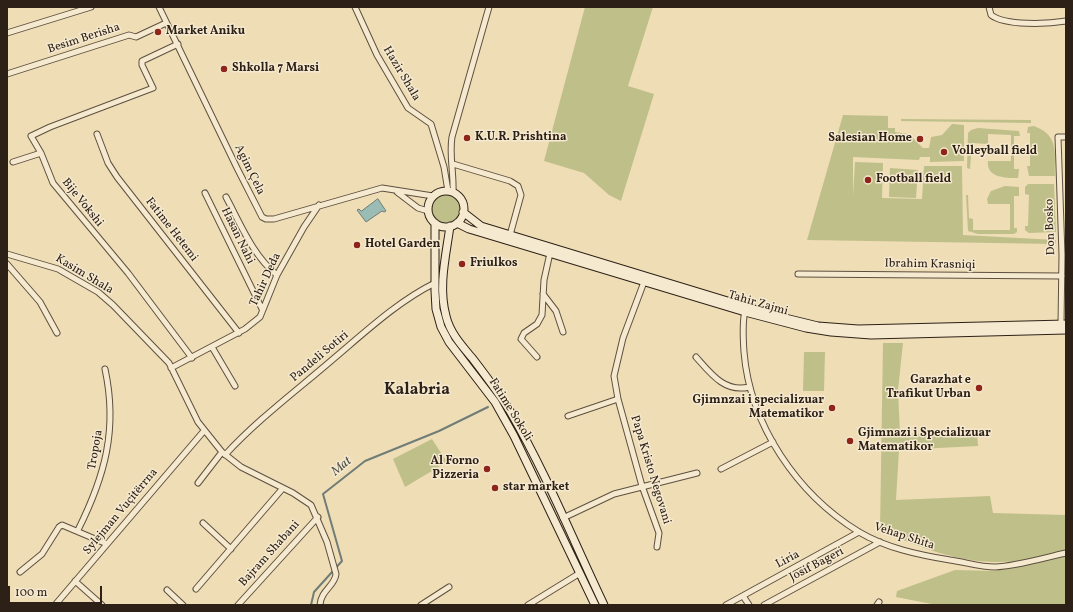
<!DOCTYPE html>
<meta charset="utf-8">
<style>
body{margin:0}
#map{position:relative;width:1073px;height:612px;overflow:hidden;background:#efddb6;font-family:Vollkorn,serif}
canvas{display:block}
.frame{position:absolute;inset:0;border:8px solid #2d2117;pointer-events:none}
.scale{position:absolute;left:8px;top:586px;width:94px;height:18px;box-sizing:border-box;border:2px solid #2d2117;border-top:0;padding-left:5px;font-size:12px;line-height:14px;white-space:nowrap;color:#2d2117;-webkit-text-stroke:3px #f5e9d0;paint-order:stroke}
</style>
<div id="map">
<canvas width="1073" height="612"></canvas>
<div class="frame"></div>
<div class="scale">100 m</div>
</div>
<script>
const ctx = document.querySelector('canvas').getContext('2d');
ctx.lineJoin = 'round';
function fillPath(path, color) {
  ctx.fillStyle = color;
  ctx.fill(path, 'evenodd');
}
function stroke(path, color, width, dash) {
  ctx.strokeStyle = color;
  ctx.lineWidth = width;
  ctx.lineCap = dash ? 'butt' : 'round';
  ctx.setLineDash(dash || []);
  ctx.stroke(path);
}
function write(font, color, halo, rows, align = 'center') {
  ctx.font = font + ' Vollkorn,serif';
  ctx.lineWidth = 3;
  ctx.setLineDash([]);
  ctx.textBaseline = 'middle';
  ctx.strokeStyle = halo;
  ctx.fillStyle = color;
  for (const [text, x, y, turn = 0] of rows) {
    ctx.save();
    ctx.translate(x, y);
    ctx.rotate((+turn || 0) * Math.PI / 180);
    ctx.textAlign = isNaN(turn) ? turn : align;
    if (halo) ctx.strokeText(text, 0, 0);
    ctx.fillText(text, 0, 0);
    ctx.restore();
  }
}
fillPath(new Path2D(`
 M585 7H653L628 86 654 94 621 201 609 195 584 173 544 161Z
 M843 115 888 116V128H895V132L909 134 923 148H929L931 137 942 135 952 124 964 125V161L930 162V157H920L919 160 853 157V196L855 162 883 163 882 198 922 199 924 166H962L963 235 1056 240V244L807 240Z
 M901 119 1031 120V123L901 121Z
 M1034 126C1060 136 1054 153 1055 176H1029L1027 166H1030V133H1027L1028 127Z
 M978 128 1019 131 1020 136H1014V169H1019L1018 178C1006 178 986 178 988 161H1011V135L988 134V144L972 143 970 169 967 168 968 133 971 130Z
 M890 168 918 170 916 198 889 197Z
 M1028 184H1054L1056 232 1029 233 1025 230V226H1028L1029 195 1025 194V187Z
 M1005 186 1019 187V196H1014V228H1017V232L1014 234H978L968 231 966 195H968L969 218 973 219V230H1010V204H988L987 199 991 191Z
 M432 209a14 14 0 1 1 28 0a14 14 0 1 1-28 0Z
 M883 343H903L898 390 900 434 977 433 978 446 899 450 896 500 990 496 993 513 1066 515V550C1050 554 1032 560 1015 561 963 566 927 549 880 531Z
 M804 352H825L824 391H803Z
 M432 439 447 462 405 487 393 459Z
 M1066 555V605H937L896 597 897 591 955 570 995 571Z`), '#bfbf89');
const water = new Path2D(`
 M378 199 386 211 384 212 382 211 366 222 357 210 359 209 361 211Z`);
fillPath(water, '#9bbbb5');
stroke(water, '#6f7d76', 1);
stroke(new Path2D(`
 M311 605 314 592 342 561 323 494 365 461 439 431 488 407`), '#6f7d76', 2);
const street = new Path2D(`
 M159 7 237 168 262 217 266 219H274L382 188 433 196
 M355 7 377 55 408 108 431 124 444 167 448 191
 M989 7 991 15C1005 26 1048 24 1066 21
 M7 33 91 7
 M178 44 142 61V65L153 88 50 127 31 136 41 153 53 183 128 273 192 358
 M7 74 129 35 136 37 166 23
 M97 134 108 163 117 177 239 333
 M13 162 41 153
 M453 164 510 181 518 186 521 195 510 235
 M397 192 418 208 428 211
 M453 192C454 174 449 155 452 137L489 7
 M205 193 262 309
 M226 197C240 223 253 256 277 275
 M7 254 58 269 98 292 113 305 169 363 198 422 222 452 241 467 293 493 311 505 327 542 336 574C335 586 321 590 320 605
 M7 264 40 302 57 333
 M798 274 1062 276
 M644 282 623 338 614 376 618 399 642 486 659 533 657 547
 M543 294 556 311 563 332
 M745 310C742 324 743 338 744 352 750 425 797 494 859 532 886 548 919 555 950 560 965 562 980 567 995 567 1018 566 1043 558 1066 553
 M1061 324 1062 255 1058 137H1066
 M212 347 235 386
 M537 357 521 339 524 333 537 324 542 315 544 280 550 253
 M696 357C711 374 725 393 749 387
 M171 368 245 329 260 317 277 275 304 227 319 205
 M568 416 618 399
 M225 455C257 420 296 391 332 360 363 334 398 301 435 283
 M721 469 773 442
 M198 483 222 452
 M563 518 614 494 697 473
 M203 523 231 549
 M78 530C105 476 118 429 105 369
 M20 572 42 554 59 527 62 525 107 544
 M75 581 102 605
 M196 589 283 488
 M167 590 183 605
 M743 596 749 605
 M55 605 203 432
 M238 605 318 517
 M421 605 449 587
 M528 605 580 573
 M726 605 859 532
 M764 605 880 542
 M877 605 879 602`);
const secondary = new Path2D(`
 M428 209a18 18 0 1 1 36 0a18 18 0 1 1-36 0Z
 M463 212 481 226 777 316 818 326 858 329 1066 324
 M435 223V291L436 309 441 327 449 342 495 402 514 436 595 605
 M457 223 469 229 745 312 806 328 831 332 871 335 1066 330
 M450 226C446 256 438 286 446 316 450 333 462 346 473 359 486 376 499 393 510 411 546 473 573 540 604 605`);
stroke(street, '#5e503f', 7);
stroke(secondary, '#2d2117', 9);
stroke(street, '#f5e9d0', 5);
stroke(secondary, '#f5e9d0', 7);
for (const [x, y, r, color] of [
 [158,32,4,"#8f2418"],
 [224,69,4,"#8f2418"],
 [467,138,4,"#8f2418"],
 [920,139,4,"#8f2418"],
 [944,152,4,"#8f2418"],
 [868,180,4,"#8f2418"],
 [357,245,4,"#8f2418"],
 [462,264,4,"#8f2418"],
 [979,388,4,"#8f2418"],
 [832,408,4,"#8f2418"],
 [850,441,4,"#8f2418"],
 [487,469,4,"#8f2418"],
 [495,488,4,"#8f2418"]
]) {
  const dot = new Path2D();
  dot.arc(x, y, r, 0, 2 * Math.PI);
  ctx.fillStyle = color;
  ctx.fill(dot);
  stroke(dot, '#f5e9d0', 1.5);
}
write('bold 12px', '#2d2117', '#f5e9d0', [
 ["Market Aniku",166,32],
 ["Shkolla 7 Marsi",232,69],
 ["K.U.R. Prishtina",475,138],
 ["Salesian Home",912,139,"right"],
 ["Volleyball field",952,152],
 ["Football field",876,180],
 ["Hotel Garden",365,245],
 ["Friulkos",470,264],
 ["Garazhat e",971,381,"right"],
 ["Trafikut Urban",971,395,"right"],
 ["Gjimnzai i specializuar",824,401,"right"],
 ["Matematikor",824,415,"right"],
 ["Gjimnazi i Specializuar",858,434],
 ["Matematikor",858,448],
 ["Al Forno",479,462,"right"],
 ["Pizzeria",479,476,"right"],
 ["star market",503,488]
], 'left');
write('12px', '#2d2117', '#f5e9d0', [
 ["Besim Berisha",84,39,-18],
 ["Hazir Shala",401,74,59],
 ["Agim Çela",249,170,64],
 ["Bije Vokshi",82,203,51],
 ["Don Bosko",1051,227,-92],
 ["Fatime Hetemi",171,230,52],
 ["Hasan Nahi",237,236,64],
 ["Ibrahim Krasniqi",930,265,1],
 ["Kasim Shala",84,275,31],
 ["Tahir Deda",266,280,-65],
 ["Tahir Zajmi",758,304,16],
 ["Pandeli Sotiri",320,357,-40],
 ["Fatime Sokoli",510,410,58],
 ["Tropoja",96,450,-80],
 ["Papa Kristo Negovani",650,470,73],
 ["Sylejman Vuçitërrna",121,512,-50],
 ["Vehap Shita",904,537,18],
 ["Bajram Shabani",270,554,-48],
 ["Liria",788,560,-28],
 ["Josif Bageri",817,565,-28]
]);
write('italic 13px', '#4e4f46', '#f5e9d0', [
 ["Mat",342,467,-39]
]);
write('bold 16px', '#2d2117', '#f5e9d0', [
 ["Kalabria",417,391]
]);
</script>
